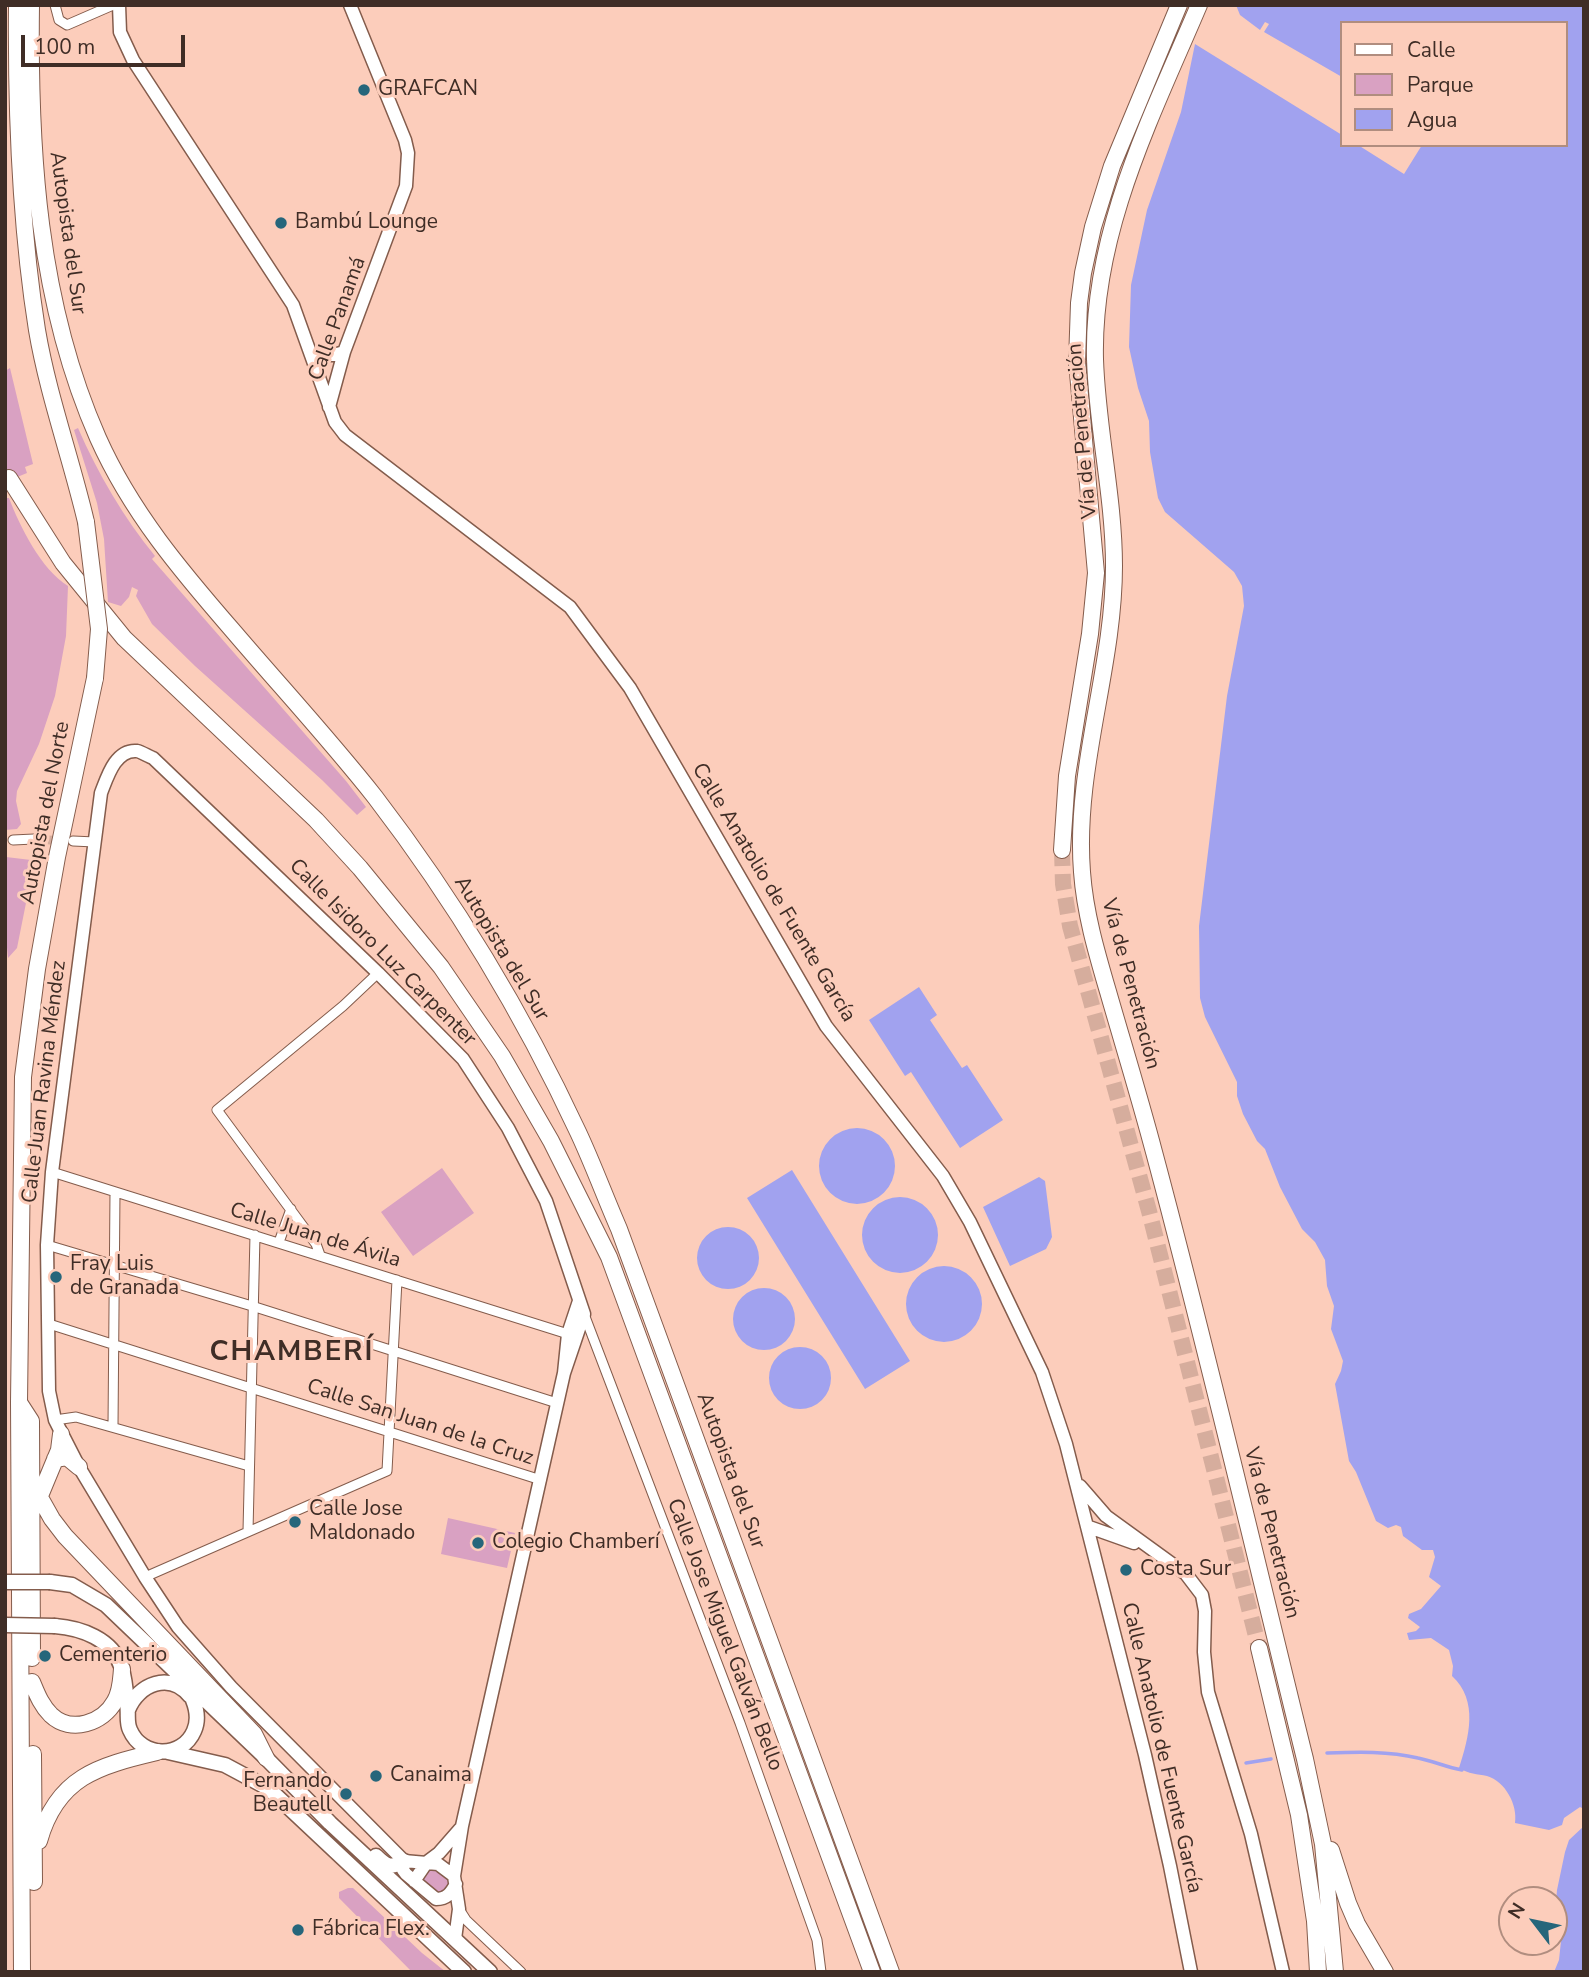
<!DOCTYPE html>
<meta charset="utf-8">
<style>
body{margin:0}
#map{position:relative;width:1589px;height:1977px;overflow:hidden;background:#fccdbb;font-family:"Nunito Sans",sans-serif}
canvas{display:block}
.frame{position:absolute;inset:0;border:7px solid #3f2d26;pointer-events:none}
.legend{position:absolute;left:1340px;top:21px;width:228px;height:126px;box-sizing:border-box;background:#fccdbb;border:2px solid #b08d7f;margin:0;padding:9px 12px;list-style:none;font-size:21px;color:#3f2d26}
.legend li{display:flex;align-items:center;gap:14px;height:35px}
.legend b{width:35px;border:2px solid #b08d7f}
.north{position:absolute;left:1498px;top:1886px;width:70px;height:70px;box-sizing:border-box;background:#fccdbb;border:2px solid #b08d7f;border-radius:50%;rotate:302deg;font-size:19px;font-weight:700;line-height:28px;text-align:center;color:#3f2d26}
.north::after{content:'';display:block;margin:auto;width:24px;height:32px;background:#26667b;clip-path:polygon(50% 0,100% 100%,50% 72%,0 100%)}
.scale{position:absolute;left:21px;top:35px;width:164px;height:32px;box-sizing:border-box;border:4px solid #3f2d26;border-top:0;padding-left:9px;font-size:21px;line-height:24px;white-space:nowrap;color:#3f2d26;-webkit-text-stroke:5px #fccdbb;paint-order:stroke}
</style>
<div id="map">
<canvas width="1589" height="1977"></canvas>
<div class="frame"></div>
<ul class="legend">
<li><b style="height:9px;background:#fff"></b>Calle</li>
<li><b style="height:19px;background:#d9a1c2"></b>Parque</li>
<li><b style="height:19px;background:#a1a2ef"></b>Agua</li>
</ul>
<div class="north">N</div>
<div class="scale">100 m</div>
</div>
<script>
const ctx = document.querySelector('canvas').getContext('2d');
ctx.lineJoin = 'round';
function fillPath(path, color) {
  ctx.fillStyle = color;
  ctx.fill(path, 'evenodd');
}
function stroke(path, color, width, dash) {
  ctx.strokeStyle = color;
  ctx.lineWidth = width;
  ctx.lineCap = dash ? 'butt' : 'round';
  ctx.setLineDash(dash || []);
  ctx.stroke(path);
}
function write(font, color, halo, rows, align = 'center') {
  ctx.font = font + ' "Nunito Sans",sans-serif';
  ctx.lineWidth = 6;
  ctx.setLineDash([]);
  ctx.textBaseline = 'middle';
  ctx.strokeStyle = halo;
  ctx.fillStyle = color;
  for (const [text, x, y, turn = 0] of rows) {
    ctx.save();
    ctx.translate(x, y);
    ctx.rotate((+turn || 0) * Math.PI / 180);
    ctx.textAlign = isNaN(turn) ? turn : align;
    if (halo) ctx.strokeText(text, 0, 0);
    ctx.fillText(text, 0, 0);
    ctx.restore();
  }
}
fillPath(new Path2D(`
 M10 368 33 464 25 467 27 473 5 482V371Z
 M78 428C98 474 124 518 155 556L152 559 346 781 366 807 357 815 322 780 195 666 152 624 136 596 138 590 132 587 129 597 121 606 108 602 104 539 97 503 74 430Z
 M5 498H9C20 527 41 569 68 586L66 636 55 696 39 744 17 791 16 801 21 824 17 829 5 830Z
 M6 857 31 860 34 863 17 948 8 958 5 926Z
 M442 1168 474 1213 413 1256 381 1212Z
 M448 1518 515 1533 507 1568 441 1554Z
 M434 1868 446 1875 449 1883C442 1899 431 1889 421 1882L427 1869Z
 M348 1888H353L422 1953 446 1972H412L339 1898V1892Z`), '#d9a1c2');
fillPath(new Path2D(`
 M1236 5H1584V1809L1580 1807 1564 1818 1562 1825 1549 1830 1515 1823C1518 1805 1505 1781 1487 1776 1477 1774 1469 1774 1459 1768 1469 1737 1479 1701 1452 1676L1453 1666 1449 1650 1431 1638 1409 1640 1407 1633 1416 1631 1420 1627 1408 1618 1409 1614 1421 1609 1441 1586 1429 1577 1435 1557 1433 1550H1422L1403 1536 1401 1527 1396 1525 1388 1528 1376 1521 1356 1472 1349 1461 1335 1384 1341 1371 1343 1361 1331 1329 1334 1306 1327 1286 1325 1260 1315 1242 1302 1229 1280 1187 1265 1149 1257 1141 1243 1114 1237 1096V1082L1205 1017 1200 998 1199 926 1227 696 1244 606 1242 586 1234 572 1165 512 1158 498 1150 452 1149 421 1138 388 1129 347 1131 285 1147 210 1181 112 1195 44 1342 135V145H1358L1404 174 1422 145H1566V23H1342V77L1264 32 1269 24 1265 22 1260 30 1240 15Z
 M919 987 937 1015 930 1020 962 1068 967 1065 1003 1120 960 1148 911 1072 905 1076 869 1020Z
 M819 1166a38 38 0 1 1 76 0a38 38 0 1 1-76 0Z
 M792 1170 910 1361 865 1389 747 1198Z
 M1039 1177 1045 1181 1052 1237 1046 1249 1010 1266 983 1207Z
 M862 1235a38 38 0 1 1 76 0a38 38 0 1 1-76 0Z
 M697 1258a31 31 0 1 1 62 0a31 31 0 1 1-62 0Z
 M906 1304a38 38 0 1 1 76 0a38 38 0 1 1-76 0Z
 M733 1319a31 31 0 1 1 62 0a31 31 0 1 1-62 0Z
 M769 1378a31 31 0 1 1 62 0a31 31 0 1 1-62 0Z
 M1584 1826V1972H1554L1559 1960 1561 1941 1554 1928 1557 1890 1565 1852 1569 1840Z`), '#a1a2ef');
stroke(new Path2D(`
 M1327 1753C1358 1752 1388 1751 1418 1758 1433 1761 1446 1767 1462 1770
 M1246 1763 1271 1759`), '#a1a2ef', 3.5);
stroke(new Path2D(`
 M34 839 65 841`), '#d6ad9d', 9, [9, 4.5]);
stroke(new Path2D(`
 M1062 850 1063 884 1070 926 1149 1211 1259 1648`), '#d6ad9d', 16, [16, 8]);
const street = new Path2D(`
 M55 5 59 20 67 25 113 5
 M13 840 34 839
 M73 841 95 842
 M52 1172 568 1334
 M279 1242 291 1209
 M47 1245 252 1306 557 1403
 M320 1255 316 1244 217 1110 343 1006 378 973
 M584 1314 740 1723 817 1940 821 1972
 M49 1324 541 1480
 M55 1420 76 1417 249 1466
 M113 1426 115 1192
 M248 1531 255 1235
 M145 1577 387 1471 397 1280
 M459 1909 466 1920 521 1972`);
const secondary = new Path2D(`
 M119 5 120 32 133 60 293 305 335 422 345 435 570 607 630 688 826 1026 943 1176 970 1222 1042 1372 1066 1444 1145 1755 1170 1866 1191 1972
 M311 355H334L344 352
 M329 407 344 352 406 186 408 153 405 140 350 5
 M1080 1486 1106 1516 1186 1574 1202 1595 1205 1611 1204 1652 1208 1692 1251 1834 1283 1972
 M1089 1527 1134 1543
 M404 1861 231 1687 178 1627 145 1577 79 1467 55 1420 49 1391 47 1245 52 1172 101 793C107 778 115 749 137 751 142 752 149 757 153 758L378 973 463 1059 508 1128 546 1201 584 1314 564 1373
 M404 1861 403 1870 406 1874 436 1899C447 1899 451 1893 456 1884
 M404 1861 438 1864 454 1876
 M414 1881 427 1862 439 1853 460 1829
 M455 1939 459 1909 454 1876 462 1826 564 1373 568 1334 579 1301`);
const primary = new Path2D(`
 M50 1582 72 1585 106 1605 266 1758 330 1823 490 1972
 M55 1626C81 1628 112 1639 121 1666 125 1678 126 1691 127 1704 129 1713 126 1722 130 1730 142 1758 182 1759 194 1731 199 1720 197 1710 193 1700
 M128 1710C138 1684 170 1671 190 1696
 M168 1752 225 1765 268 1788 464 1972
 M376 1856C386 1866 391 1869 404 1861`);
const highway = new Path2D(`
 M17 5C16 114 20 223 37 330 48 395 71 458 86 522
 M31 5C29 152 38 302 98 438 131 512 181 571 234 632 281 687 330 740 375 797 454 900 523 1014 578 1132 593 1164 605 1197 619 1229L891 1972
 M1199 5C1151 118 1092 233 1095 359 1097 428 1114 497 1114 566 1114 669 1074 768 1082 872 1085 914 1097 954 1109 995 1124 1047 1140 1099 1154 1152 1208 1353 1255 1556 1305 1759L1323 1844 1335 1972
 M9 478 63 563 124 638 316 820 360 868 441 967 502 1056 551 1141 609 1257 872 1972
 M1062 850 1067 776 1090 634 1096 573 1077 362 1079 303 1083 273 1093 227 1112 166 1179 5
 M20 1404 31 1421 32 1658
 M55 1459 67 1457 79 1467
 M34 1487 52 1519 65 1536 254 1734 266 1758
 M37 1503 59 1450 61 1434
 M1259 1648 1299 1815 1315 1921 1318 1972
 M32 1682C37 1694 41 1705 51 1715 71 1734 103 1723 115 1701 121 1691 121 1679 122 1669
 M33 1754 34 1882
 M39 1841C57 1777 98 1766 157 1752
 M1331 1850 1348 1903 1357 1924 1385 1972
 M22 1972 19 1402 23 1077 37 969 57 857 95 678`);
stroke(street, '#845c4c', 11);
stroke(secondary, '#845c4c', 15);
stroke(primary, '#845c4c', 17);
stroke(highway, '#845c4c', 18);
stroke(street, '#fff', 9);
stroke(secondary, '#fff', 12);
stroke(primary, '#fff', 14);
stroke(highway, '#fff', 16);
const primaryBridge = new Path2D(`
 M5 1582H50
 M5 1625 55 1626`);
const highwayBridge = new Path2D(`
 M86 522 99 629 95 678`);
stroke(primaryBridge, '#845c4c', 17, []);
stroke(highwayBridge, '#845c4c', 18, []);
stroke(primaryBridge, '#fff', 14);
stroke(highwayBridge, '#fff', 16);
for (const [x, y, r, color] of [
 [364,90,7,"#26667b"],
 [281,223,7,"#26667b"],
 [56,1277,7,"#26667b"],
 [295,1522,7,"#26667b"],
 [478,1543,7,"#26667b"],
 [1126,1570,7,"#26667b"],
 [45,1656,7,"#26667b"],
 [376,1776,7,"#26667b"],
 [346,1794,7,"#26667b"],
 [298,1930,7,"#26667b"]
]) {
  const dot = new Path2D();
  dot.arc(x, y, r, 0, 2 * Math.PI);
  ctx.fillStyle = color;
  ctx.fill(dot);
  stroke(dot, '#fccdbb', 2.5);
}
write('21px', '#3f2d26', '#fccdbb', [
 ["GRAFCAN",378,90],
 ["Bambú Lounge",295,223],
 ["Fray Luis",70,1265],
 ["de Granada",70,1289],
 ["Calle Jose",309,1510],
 ["Maldonado",309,1534],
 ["Colegio Chamberí",492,1543],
 ["Costa Sur",1140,1570],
 ["Cementerio",59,1656],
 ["Canaima",390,1776],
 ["Fernando",332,1782,"right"],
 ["Beautell",332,1806,"right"],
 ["Fábrica Flex.",312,1930]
], 'left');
write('21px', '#3f2d26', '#fccdbb', [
 ["Autopista del Sur",67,233,82],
 ["Calle Panamá",338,319,-70],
 ["Vía de Penetración",1083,431,-95],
 ["Autopista del Norte",46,813,-79],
 ["Calle Anatolio de Fuente García",773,893,59],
 ["Autopista del Sur",501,949,59],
 ["Calle Isidoro Luz Carpenter",382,953,45],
 ["Vía de Penetración",1130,984,75],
 ["Calle Juan Ravina Méndez",45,1082,-83],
 ["Calle Juan de Ávila",315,1236,17],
 ["Calle San Juan de la Cruz",420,1423,18],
 ["Autopista del Sur",730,1471,70],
 ["Vía de Penetración",1271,1533,76],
 ["Calle Jose Miguel Galván Bello",724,1635,69],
 ["Calle Anatolio de Fuente García",1161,1748,77]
]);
ctx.letterSpacing = '2px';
write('bold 28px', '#3f2d26', '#fccdbb', [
 ["CHAMBERÍ",292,1353]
]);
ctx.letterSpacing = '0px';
</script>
